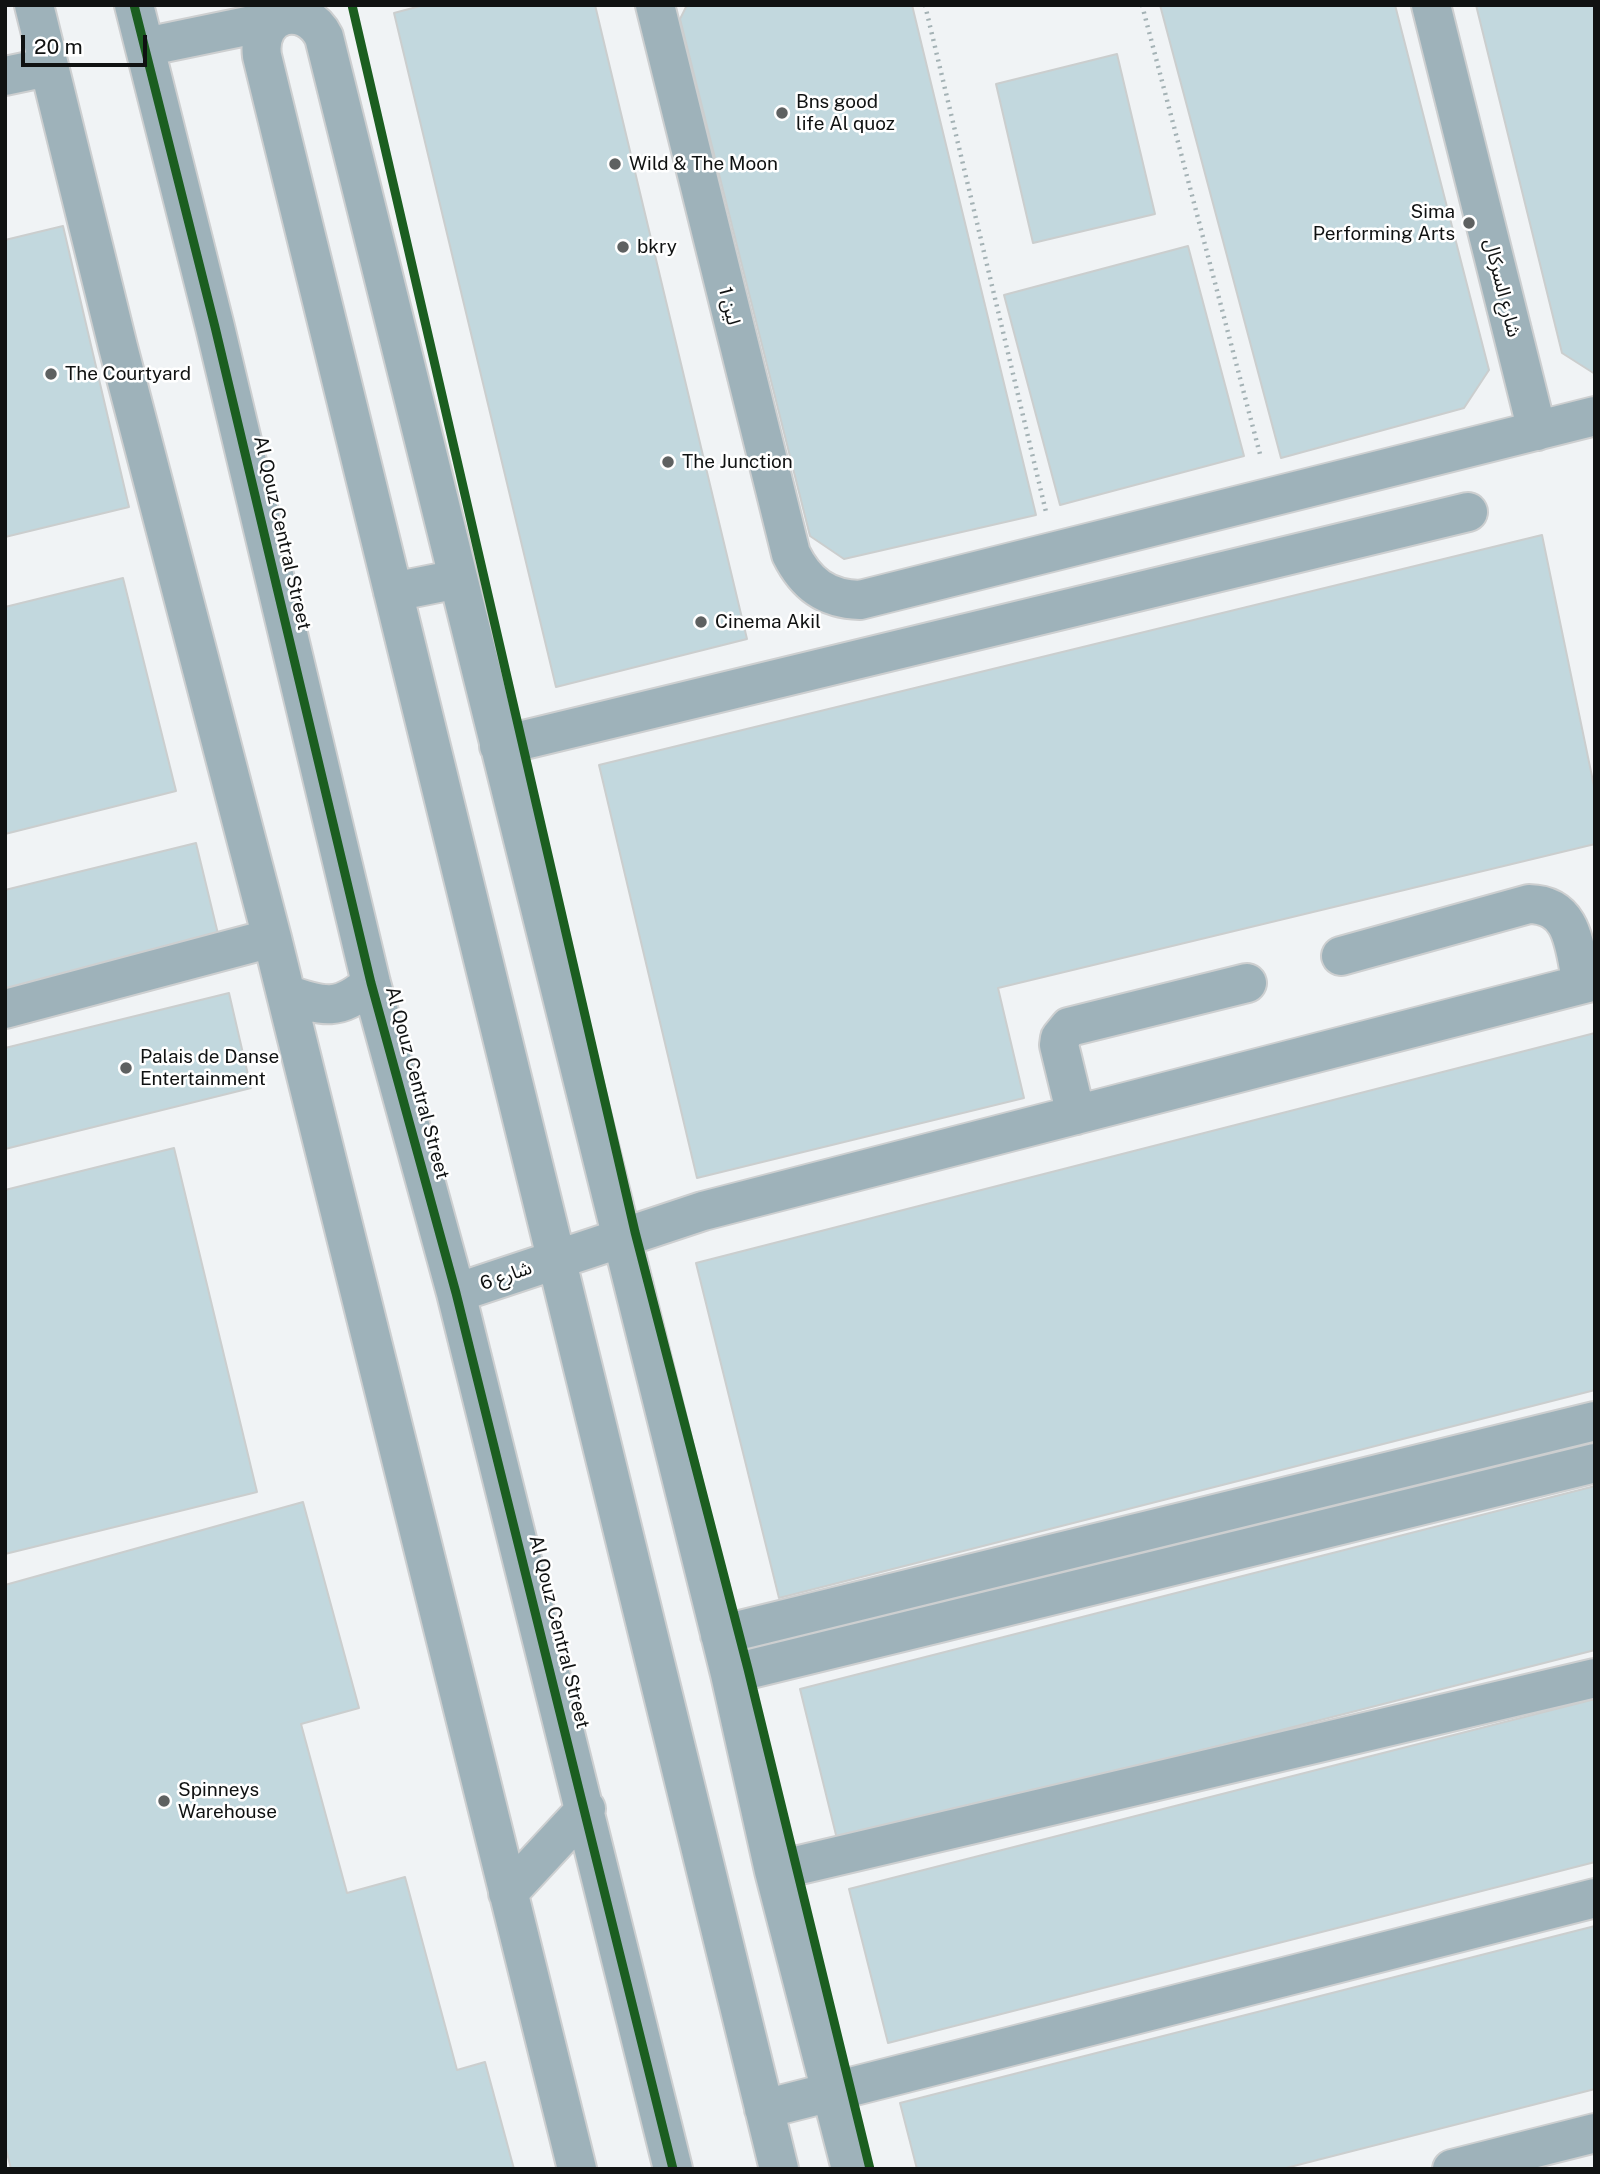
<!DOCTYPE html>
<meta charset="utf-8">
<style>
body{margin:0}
#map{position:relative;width:1600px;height:2174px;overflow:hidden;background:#f0f3f5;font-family:"Public Sans",sans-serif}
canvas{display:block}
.frame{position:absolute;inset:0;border:7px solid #101212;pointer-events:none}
.scale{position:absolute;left:21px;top:35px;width:126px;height:32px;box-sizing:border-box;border:4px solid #101212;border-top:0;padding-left:9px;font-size:21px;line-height:24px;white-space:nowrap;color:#101212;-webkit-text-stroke:5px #fff;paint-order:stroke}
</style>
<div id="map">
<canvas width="1600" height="2174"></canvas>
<div class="frame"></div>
<div class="scale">20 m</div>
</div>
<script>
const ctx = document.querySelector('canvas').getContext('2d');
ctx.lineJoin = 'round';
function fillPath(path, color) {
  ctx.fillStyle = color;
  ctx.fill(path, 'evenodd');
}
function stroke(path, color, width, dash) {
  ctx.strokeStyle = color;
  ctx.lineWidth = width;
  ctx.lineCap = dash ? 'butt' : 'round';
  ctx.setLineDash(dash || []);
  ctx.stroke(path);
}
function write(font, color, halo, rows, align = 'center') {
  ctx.font = font + ' "Public Sans","Noto Sans Arabic",sans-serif';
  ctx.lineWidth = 5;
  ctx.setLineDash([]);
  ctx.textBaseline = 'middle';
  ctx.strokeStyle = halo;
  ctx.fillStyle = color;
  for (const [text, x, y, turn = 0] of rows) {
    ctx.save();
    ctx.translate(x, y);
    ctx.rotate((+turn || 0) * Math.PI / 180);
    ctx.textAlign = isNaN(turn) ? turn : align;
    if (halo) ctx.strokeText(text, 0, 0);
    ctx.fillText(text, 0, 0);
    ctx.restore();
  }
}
const building = new Path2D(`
 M424 5H595L747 639 556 687 394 13Z
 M687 5H912L1036 515 844 559 810 536 680 19Z
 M1160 5H1395L1489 370 1464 408 1281 458Z
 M1476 5H1595V374L1562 353Z
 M1117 54 1155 214 1033 243 996 84Z
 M63 226 129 507 5 537V240Z
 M1188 246 1244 456 1060 505 1004 295Z
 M1542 535 1595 791V844L998 988 1024 1098 697 1178 599 765Z
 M123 578 176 791 5 834V607Z
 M196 843 219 938 5 991V890Z
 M229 993 251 1088 5 1149V1048Z
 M1595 1033V1390L779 1598 696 1263Z
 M174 1148 257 1492 5 1554V1190Z
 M1595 1486V1650L838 1843 800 1689Z
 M303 1502 359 1708 301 1724 347 1893 405 1877 457 2070 485 2062 514 2169H11L5 2145V1585Z
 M1595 1699V1862L888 2043 849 1889Z
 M1595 1926V2089L1282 2169H917L900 2103Z`);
fillPath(building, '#c2d8de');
stroke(building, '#cbcece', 2);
const minor = new Path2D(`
 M34 5 118 347 272 938 577 2169
 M134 5 215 327 371 983 456 1293 673 2169
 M655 5 791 554C806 584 826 599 860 600L1595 416
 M1431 5 1537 431
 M145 47 271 21
 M5 76 48 67
 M393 592 458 579
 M499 746 1468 512
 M1341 956 1529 904C1575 905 1574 948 1582 984
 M286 994C323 1007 340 1012 371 983
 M5 1009 272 938
 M1076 1115 1059 1045 1060 1038 1069 1027 1247 983
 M456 1293 703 1211 1595 981
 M720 1635 1595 1421
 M730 1674 1595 1463
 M774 1871 1595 1678
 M508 1893 586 1809
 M764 2109 1595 1898
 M779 2169 262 56C256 11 306 0 324 37L730 1674 774 1871 851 2169
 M1452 2169 1595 2133`);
stroke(minor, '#cdcfd0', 42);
stroke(new Path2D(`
 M925 5 1046 512
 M1142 5 1261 458`), '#a4b2b5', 4.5, [2, 5]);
stroke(minor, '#9eb2ba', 38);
stroke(new Path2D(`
 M134 5 215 327 371 983 456 1293 673 2169
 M352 5 635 1232 748 1669 870 2169`), '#1b5e20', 9);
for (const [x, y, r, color] of [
 [782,113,7,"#5e6161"],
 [615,164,7,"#5e6161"],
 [1469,223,7,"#5e6161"],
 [623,247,7,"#5e6161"],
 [51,374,7,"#5e6161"],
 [668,462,7,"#5e6161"],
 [701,622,7,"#5e6161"],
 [126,1068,7,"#5e6161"],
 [164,1801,7,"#5e6161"]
]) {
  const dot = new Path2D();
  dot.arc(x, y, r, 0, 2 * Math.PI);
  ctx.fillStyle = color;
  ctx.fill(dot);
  stroke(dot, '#fff', 2.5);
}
write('19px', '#101212', '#fff', [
 ["Bns good",796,102],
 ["life Al quoz",796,124],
 ["Wild & The Moon",629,164],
 ["Sima",1455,212,"right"],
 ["Performing Arts",1455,234,"right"],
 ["bkry",637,247],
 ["The Courtyard",65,374],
 ["The Junction",682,462],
 ["Cinema Akil",715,622],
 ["Palais de Danse",140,1057],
 ["Entertainment",140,1079],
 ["Spinneys",178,1790],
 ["Warehouse",178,1812]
], 'left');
write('19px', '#101212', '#fff', [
 ["شارع السركال",1502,288,76],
 ["لين 1",729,306,76],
 ["Al Qouz Central Street",282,533,77],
 ["Al Qouz Central Street",417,1083,75],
 ["شارع 6",506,1276,-19],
 ["Al Qouz Central Street",559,1632,76]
]);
</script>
